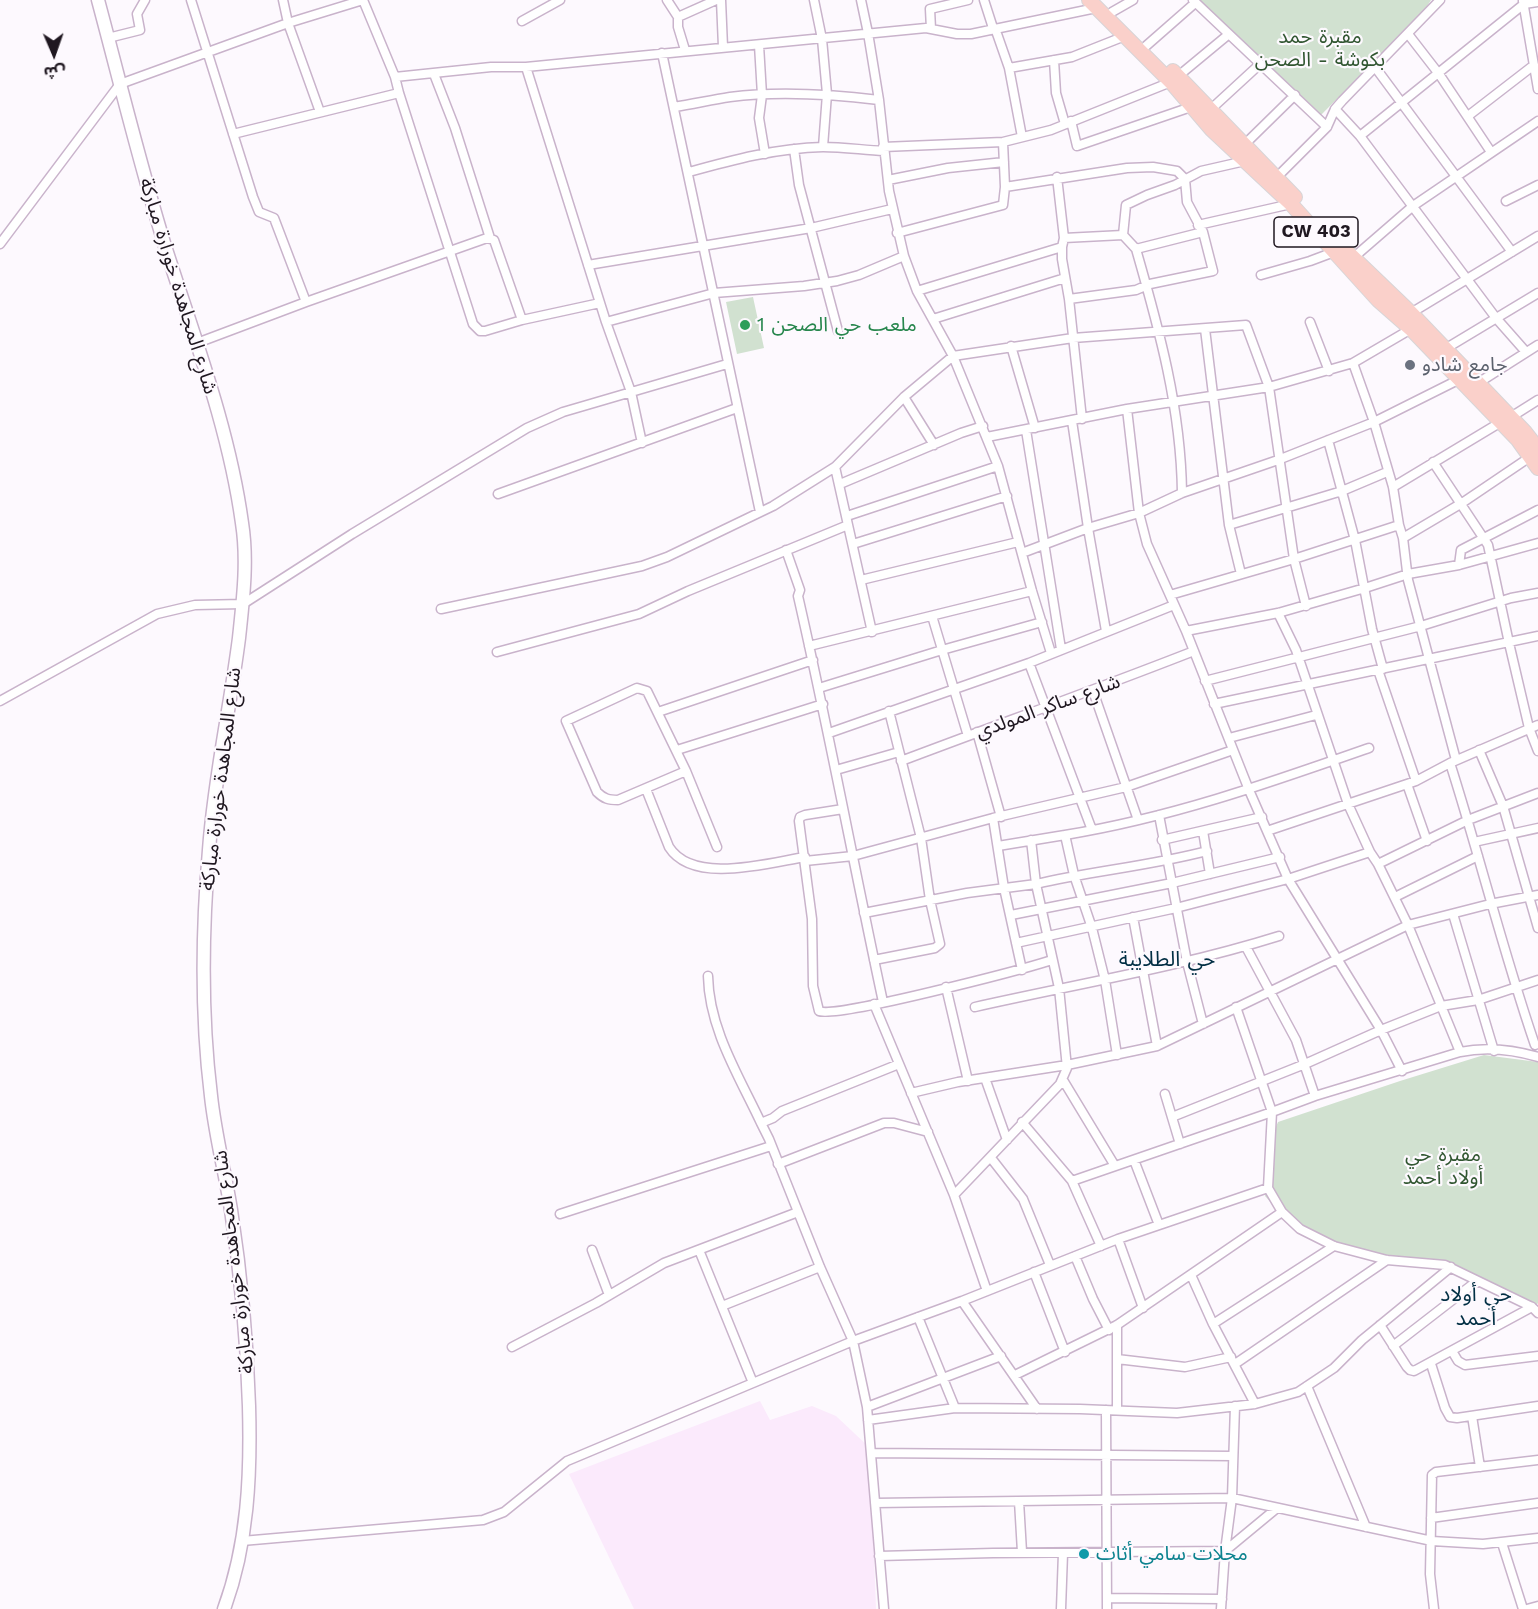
<!DOCTYPE html>
<meta charset="utf-8">
<style>
body{margin:0}
#map{position:relative;width:1538px;height:1609px;overflow:hidden;background:#fdf9fe;font-family:"Work Sans","Noto Sans Arabic",sans-serif}
canvas{display:block}
.north{position:absolute;left:24px;top:24px;width:60px;height:60px;-webkit-text-stroke:4px #fdf9fe;paint-order:stroke;rotate:178deg;font-size:16px;font-weight:700;line-height:24px;text-align:center;color:#1f1720}
.north::after{content:'';display:block;margin:auto;width:21px;height:27px;background:#1f1720;clip-path:polygon(50% 0,100% 100%,50% 72%,0 100%)}
</style>
<div id="map">
<canvas width="1538" height="1609"></canvas>
<div class="north">ش</div>
</div>
<script>
const ctx = document.querySelector('canvas').getContext('2d');
ctx.lineJoin = 'round';
function fillPath(path, color) {
  ctx.fillStyle = color;
  ctx.fill(path, 'evenodd');
}
function stroke(path, color, width, dash) {
  ctx.strokeStyle = color;
  ctx.lineWidth = width;
  ctx.lineCap = dash ? 'butt' : 'round';
  ctx.setLineDash(dash || []);
  ctx.stroke(path);
}
function write(font, color, halo, rows, align = 'center') {
  ctx.font = font + ' "Work Sans","Noto Sans Arabic",sans-serif';
  ctx.lineWidth = 4.5;
  ctx.setLineDash([]);
  ctx.textBaseline = 'middle';
  ctx.strokeStyle = halo;
  ctx.fillStyle = color;
  for (const [text, x, y, turn = 0] of rows) {
    ctx.save();
    ctx.translate(x, y);
    ctx.rotate((+turn || 0) * Math.PI / 180);
    ctx.textAlign = isNaN(turn) ? turn : align;
    if (halo) ctx.strokeText(text, 0, 0);
    ctx.fillText(text, 0, 0);
    ctx.restore();
  }
}
fillPath(new Path2D(`
 M760 1401 770 1420 812 1406 836 1416 870 1448 876 1609H634L569 1474Z`), '#fbeafc');
fillPath(new Path2D(`
 M1197 0H1431L1424 11 1321 115Z
 M753 297 764 348 737 354 726 302Z
 M1484 1055 1538 1062V1303L1536 1306 1445 1262 1387 1259 1332 1247 1294 1228 1265 1196 1272 1136 1278 1122 1400 1081Z`), '#d1e1d0');
const street = new Path2D(`
 M191 0 253 197 259 212 274 218 306 302 197 343
 M283 0 288 23 320 112
 M363 0 395 77 399 93 473 324 480 331H485L522 320
 M667 0 678 17V27L685 50
 M721 0 723 47
 M814 0 822 39 827 94 823 147
 M861 0 868 33 879 100 889 191 904 256 917 291 953 356 998 466 1032 591 1051 653
 M984 0 993 28
 M1193 0 1327 127
 M1523 1 1538 89
 M1112 12 1133 0
 M678 17 716 0
 M522 21 560 0
 M995 28 1009 68 1022 137
 M931 29 930 9 968 0
 M1408 34 1439 74 1491 152
 M108 38 140 30 137 14 145 0
 M759 45 762 95 759 118 765 154
 M1146 46 1195 3
 M662 53 760 512
 M1054 60 1056 93 1065 124
 M526 67 606 322 631 392 642 443
 M1375 67 1512 252
 M1009 68 1072 57 1125 36
 M434 74 455 128 490 238
 M395 77 491 67H526L926 28 957 34H971L1096 8
 M674 107C693 104 711 100 730 97 779 91 829 94 879 100
 M1335 109 1360 136 1496 318 1526 352
 M1210 110 1260 64
 M1468 116 1534 65
 M1071 121 1077 146 1191 107
 M233 134 399 93
 M1360 136 1524 4 1538 2
 M1244 145 1295 95
 M883 147 1003 142 1051 130 1171 82 1229 34
 M794 149 799 185 838 331
 M689 172C732 160 777 148 823 147 843 147 863 150 884 151
 M1057 177 1064 238
 M888 180 948 168 1004 162
 M1274 180 1327 127 1335 109 1342 101 1440 0
 M1005 187 1127 168 1153 167 1177 171 1185 179 1187 202 1203 232 1213 271 1150 284 1136 290 1069 299
 M1506 201 1538 185
 M1198 225 1291 204
 M897 233 1003 205 1005 187 1003 142
 M1123 235 1126 205 1147 195 1175 185 1201 171 1245 161
 M0 244 120 84 288 23 363 0
 M1062 247V259L1069 299 1082 419
 M1353 258 1413 206 1538 121
 M588 265 811 228 892 209
 M1261 275 1310 261 1334 252
 M917 291 1062 247 1064 238 1123 235 1136 249
 M306 302 487 238 494 240 522 320 600 303
 M933 319 1065 278
 M606 322 714 293 804 286 837 281 859 275 904 256
 M1310 322 1329 371
 M1205 329 1229 525 1342 491 1387 472
 M1011 346 1035 428
 M1445 349 1538 293
 M1478 383 1538 345
 M904 397 934 445
 M1127 409 1139 513 1147 544 1186 631 1249 790 1288 879 1381 1030 1402 1071
 M1511 417 1538 400
 M1072 421 1088 528 1106 631
 M1026 430 1061 649
 M987 437 1127 409 1269 387 1353 363 1411 329V313L1538 236
 M1328 440 1355 540 1372 629 1383 669
 M1433 462 1488 545 1509 643 1529 728 1538 751
 M835 467 872 632
 M840 484 961 433 983 426
 M1393 487 1501 422
 M1182 493C1181 408 1159 329 1136 249L1203 232
 M498 494 737 408
 M847 516 998 466
 M1229 525 1241 574
 M1399 525 1403 538 1462 503 1530 457
 M1403 538 1408 580 1456 760
 M853 544 1007 496
 M786 550 800 590 798 596C829 731 854 867 883 1002
 M1022 553 1088 528 1139 513 1182 493 1278 460 1374 422 1460 379
 M1459 565 1461 550 1538 510
 M861 580 1018 542
 M1170 595 1294 559 1399 525 1393 487 1374 422 1353 363
 M441 609 642 566 667 557 773 506 835 467 904 397 953 356 1073 338 1246 325 1269 387 1294 559 1306 606
 M1278 613 1296 650 1348 804 1370 852 1378 864 1408 925 1460 1052
 M932 616 968 736
 M1186 631 1278 613 1365 588 1408 574 1459 565 1538 543
 M809 646 1032 591
 M497 652 639 614 688 591 848 525
 M1029 663 1092 830
 M1378 670 1416 781
 M1205 681 1421 626 1511 598 1538 593
 M819 688 942 650 1042 622
 M1093 691 1138 820
 M0 701 157 614 195 605 243 604 352 534 527 428 563 412 727 364
 M1214 704 1538 636
 M658 712 813 660
 M977 732 1001 817
 M829 733 1029 663 1174 605
 M1229 738 1316 715
 M677 750 823 704
 M1479 750 1503 806 1538 928
 M901 761C999 724 1097 689 1194 651
 M1450 763C1480 857 1503 952 1535 1045
 M836 770 899 752
 M686 771 618 800C609 800 604 799 597 792L566 721 637 688 647 691 686 771 717 847
 M1407 784 1427 841
 M646 789 669 847C693 885 768 863 805 857
 M843 809 805 815 800 817 799 821 812 919 813 986 819 1011C835 1019 1024 969 1052 960
 M1159 815 1187 962 1203 1024
 M993 818 1004 888 1022 970
 M1203 831 1210 874
 M1267 831 1416 781 1450 763 1538 725
 M1162 840 1262 817
 M1474 842 1538 828
 M998 846 1065 835
 M805 861 853 856 993 818 1126 787 1233 750
 M1378 864 1468 820 1538 793
 M1395 897 1478 856
 M864 913 967 893 1036 884 1031 840
 M1453 914 1494 1051
 M1011 915 1172 883 1280 857
 M1133 917 1157 1046
 M1016 943 1176 908 1288 879 1370 852
 M1246 947 1296 1040 1315 1096
 M874 960 935 948 940 944 930 900 921 838 889 711
 M708 976C709 1029 739 1076 761 1123
 M946 987 968 1081
 M874 1004 954 1195
 M975 1007C1077 984 1180 967 1279 936
 M1117 1055 1105 980 1092 928 1074 875 1065 835C1170 818 1269 783 1369 748
 M1538 1057C1514 1050 1485 1047 1460 1052L1315 1096 1272 1112 1268 1188 1282 1212 1300 1229 1334 1246 1387 1260 1445 1265 1532 1307 1538 1313
 M985 1078 1007 1140
 M1063 1080 1115 1166
 M911 1093 958 1082 1067 1065 1157 1046 1408 925 1490 904 1538 895
 M1165 1094 1180 1144
 M1172 1117 1305 1064 1381 1030 1441 1006 1478 1000 1538 980
 M1022 1122 1072 1181 1101 1246
 M991 1158 1023 1199 1050 1265
 M1134 1160 1159 1225
 M778 1164 884 1123H894L928 1132
 M1072 1181 1272 1112 1236 1007
 M560 1214 771 1146
 M1118 1239 1143 1308
 M592 1250 609 1295
 M699 1250 753 1383
 M1075 1256 1093 1299 1109 1330
 M1034 1272 1065 1352
 M1191 1275 1213 1324 1255 1404
 M987 1291 954 1195 1060 1084 1067 1068 1059 988 1036 884C1092 871 1150 866 1207 851
 M962 1301 1037 1409
 M722 1306 820 1267
 M918 1317 955 1408
 M1213 1324 1334 1246
 M1380 1325 1407 1367 1410 1370 1414 1371 1532 1307
 M1393 1346 1477 1281
 M512 1347 596 1303 664 1263 798 1212
 M1452 1351 1458 1361 1465 1365 1538 1356
 M1117 1359 1185 1367 1231 1357
 M1235 1364 1387 1260
 M1431 1364 1445 1408 1450 1417 1457 1418 1538 1406
 M1015 1375 1117 1325 1282 1212
 M1307 1386 1366 1527
 M867 1407 1001 1356
 M1106 1410 1107 1609
 M1117 1410V1325
 M1472 1416 1480 1467
 M868 1420 955 1408 1080 1409 1177 1413 1255 1404 1298 1392 1334 1368 1362 1340 1451 1267
 M871 1453 1233 1456
 M1019 1501 1022 1552
 M875 1503 1232 1498 1432 1541 1483 1544 1538 1538
 M1431 1518 1538 1503
 M242 1541 483 1520 504 1512 567 1461 853 1341 820 1267 769 1139 761 1123 773 1118 782 1111 899 1064
 M1502 1543 1523 1609
 M879 1556 993 1553 1225 1551 1277 1508
 M1107 1598 1222 1599
 M884 1609 867 1407 853 1341 962 1301 1118 1239 1268 1188
 M1061 1609 1063 1553
 M1221 1609 1225 1551 1232 1498 1235 1406
 M1434 1609 1430 1574 1432 1475 1436 1472 1538 1460
 M1527 1609 1538 1606`);
const secondary = new Path2D(`
 M98 0C120 82 140 165 165 246 194 337 229 428 242 523 248 561 243 600 239 638 230 709 214 779 209 850 202 931 201 1015 211 1096 215 1134 225 1172 231 1210 241 1275 247 1340 249 1406 251 1475 248 1544 224 1609`);
const primary = new Path2D(`
 M1089 0 1171 82 1212 130 1291 204 1378 300 1411 329 1518 440 1538 468
 M1173 71 1295 197
 M1337 242 1411 313 1525 432 1538 449`);
stroke(street, '#c9b3cb', 11);
stroke(secondary, '#c9b3cb', 15);
stroke(primary, '#d7d5d7', 16);
stroke(street, '#fff', 8);
stroke(secondary, '#fff', 12);
stroke(primary, '#fad0ca', 14);
for (const [x, y, r, color] of [
 [745,325,6,"#2e9e5b"],
 [1410,365,6,"#6b7280"],
 [1084,1554,6,"#0f9aa8"]
]) {
  const dot = new Path2D();
  dot.arc(x, y, r, 0, 2 * Math.PI);
  ctx.fillStyle = color;
  ctx.fill(dot);
  stroke(dot, '#fdf9fe', 2);
}
for (const [x, y, w] of [
 [1316,232,84]
]) {
  const box = new Path2D();
  box.roundRect(x - w / 2, y - 15, w, 30, 4.5);
  ctx.fillStyle = '#fdf9fe';
  ctx.fill(box);
  stroke(box, '#1f1720', 1.5);
}
write('bold 18px', '#1f1720', null, [
 ["CW 403",1316,232]
]);
write('20px', '#315631', '#fdf9fe', [
 ["مقبرة حمد",1320,37],
 ["بكوشة - الصحن",1320,60],
 ["مقبرة حي",1443,1155],
 ["أولاد أحمد",1443,1178]
]);
write('20px', '#1f1720', '#fdf9fe', [
 ["شارع المجاهدة خورارة مباركة",178,286,73],
 ["شارع ساكر المولدي",1048,707,-20],
 ["شارع المجاهدة خورارة مباركة",221,779,-83],
 ["شارع المجاهدة خورارة مباركة",234,1262,-97]
]);
write('20px', '#27864d', '#fdf9fe', [
 ["ملعب حي الصحن 1",757,325]
], 'left');
write('20px', '#5b616d', '#fdf9fe', [
 ["جامع شادو",1422,365]
], 'left');
write('20px', '#0d838f', '#fdf9fe', [
 ["محلات سامي أثاث",1096,1554]
], 'left');
write('21px', '#022f44', '#fdf9fe', [
 ["حي الطلايبة",1167,960],
 ["حي أولاد",1476,1295],
 ["أحمد",1476,1319]
]);
</script>
